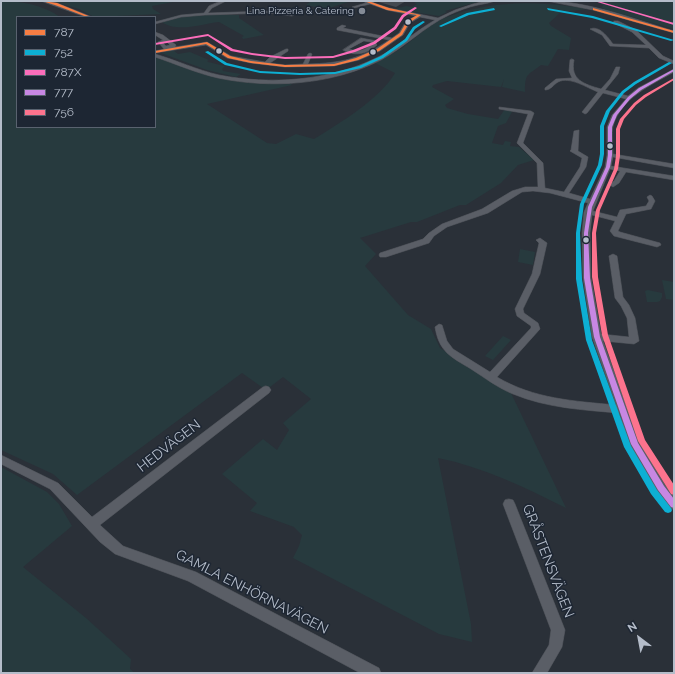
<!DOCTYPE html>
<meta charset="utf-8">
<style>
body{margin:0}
#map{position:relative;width:675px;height:674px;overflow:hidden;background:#2a3038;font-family:Raleway,sans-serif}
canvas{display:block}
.frame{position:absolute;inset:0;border:2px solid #b4bcc9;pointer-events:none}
.legend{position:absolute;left:16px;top:16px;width:140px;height:112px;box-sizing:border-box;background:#1d2633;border:1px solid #59626f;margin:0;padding:5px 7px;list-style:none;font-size:12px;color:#b4bcc9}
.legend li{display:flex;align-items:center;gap:8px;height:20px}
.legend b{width:20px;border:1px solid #59626f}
.north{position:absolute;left:619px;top:618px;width:40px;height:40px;-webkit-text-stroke:3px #1d2633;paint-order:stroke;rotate:328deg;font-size:11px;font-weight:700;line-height:16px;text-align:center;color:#b4bcc9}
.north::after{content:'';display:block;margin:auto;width:14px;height:18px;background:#b4bcc9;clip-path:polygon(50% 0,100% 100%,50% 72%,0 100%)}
</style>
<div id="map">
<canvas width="675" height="674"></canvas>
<div class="frame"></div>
<ul class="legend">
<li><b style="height:5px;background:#f77d43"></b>787</li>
<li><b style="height:5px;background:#0dafd3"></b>752</li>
<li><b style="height:5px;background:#fb6dba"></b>787X</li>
<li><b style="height:5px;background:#c787e3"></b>777</li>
<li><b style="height:5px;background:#fc738d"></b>756</li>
</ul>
<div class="north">N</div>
</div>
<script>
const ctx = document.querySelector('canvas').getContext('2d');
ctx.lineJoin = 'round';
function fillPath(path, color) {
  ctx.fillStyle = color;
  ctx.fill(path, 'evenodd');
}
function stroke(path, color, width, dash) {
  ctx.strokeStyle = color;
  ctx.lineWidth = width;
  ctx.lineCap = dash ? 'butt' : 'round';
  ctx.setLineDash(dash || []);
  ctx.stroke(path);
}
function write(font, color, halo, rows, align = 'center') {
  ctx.font = font + ' Raleway,sans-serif';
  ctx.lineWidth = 3;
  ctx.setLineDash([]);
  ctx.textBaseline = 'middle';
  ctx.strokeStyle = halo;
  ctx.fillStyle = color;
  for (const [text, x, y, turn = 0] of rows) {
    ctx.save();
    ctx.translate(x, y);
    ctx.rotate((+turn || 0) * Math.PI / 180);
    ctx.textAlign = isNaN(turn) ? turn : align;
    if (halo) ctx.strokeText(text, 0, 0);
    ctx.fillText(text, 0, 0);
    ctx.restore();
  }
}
fillPath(new Path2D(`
 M1 1C22 1 43 5 60 17H17V127H155V57L216 77 289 82 292 85 207 104 267 143 276 144 296 134 314 139C340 123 380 99 395 73L375 63C384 58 394 53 402 48 415 38 427 27 442 19 487 0 538 0 588 9L561 12 549 23 551 26 571 38 569 50 558 49 548 66 541 65C527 76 525 73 525 92L502 87 504 79 501 87 447 81 433 85 432 87 454 99 445 105 447 108 468 114 498 119 505 109 513 110 506 123 498 126 492 143 503 145 505 141 511 142 510 146 519 147 534 160 518 165 501 183 466 205H460L417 222H411L360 238 376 254 365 266 408 315 431 329 440 348 511 393 566 508C524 487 483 467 438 458L471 624 472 642 439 634 293 558 299 546 302 535 294 527 250 511 257 503 222 474 263 439 277 450 289 430 283 423 311 399 283 377 266 390 242 373 77 495 53 474 1 450Z
 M51 1H178L152 6 153 9 161 14 94 17 79 9Z
 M311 1H351L326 9 306 5Z
 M417 1H481L445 11 447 12 439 16 395 9 406 6 412 7 417 4 414 3Z
 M595 1H674V29L604 9 602 8 603 5Z
 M206 15H239V18L264 35 243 39 242 37 244 36 219 22C202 24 177 33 162 22L182 17Z
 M173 50 178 54 190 52 209 60 207 61 208 62 225 66 222 69 223 71 241 74 236 77 207 70 161 53Z
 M520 249 535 252 533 265 518 262Z
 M662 280 674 282V300L666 299Z
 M648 290 662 293V297L660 301 657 302H647L645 291Z
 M503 336 511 340 493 360 485 356Z
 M1 467 47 492 59 504 72 526 23 567 86 618 131 659 130 669 135 673H1Z`), '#273a3e');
fillPath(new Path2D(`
 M375 1H406L396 7Z`), '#444950');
const minor = new Path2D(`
 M41 1 57 3 92 17H86Z
 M221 1H226L212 8 208 13 268 11 294 15 292 16 268 13 205 15 181 17 155 24V22L181 15 204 13 209 6Z
 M363 1H373L374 3 389 8 438 18 455 10 473 4 485 1H495C490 3 483 4 478 5 468 7 458 11 449 15 424 27 405 47 381 60 332 85 271 89 218 78 196 73 176 64 155 57V54C176 60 197 70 219 75 270 85 329 81 376 58 398 48 414 32 435 20L420 17 410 23 403 35 380 51 359 60 334 66 285 67 251 63 227 58 206 45 155 53V51L164 49 158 42 163 40 155 35V32L163 35 176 45 175 47 207 42 231 56 265 62 270 57 286 49H288V51L270 63 285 65 303 64 308 54 310 53 312 54 308 64C341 63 361 59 389 40L337 30V28L342 25 346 26 343 28 392 38 399 33 406 21 416 16 387 10 370 4 354 8 352 7 366 3ZM167 42 170 45 166 46 163 43Z
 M547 1C588 1 634 19 674 31V33L593 10Z
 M614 21H618L636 30 663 56 674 61V64L659 58 649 48 610 46 602 35 590 29C599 25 608 37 613 44L646 45 632 32 614 23Z
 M361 38 377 41 376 44 377 45C367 54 355 57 343 50ZM364 41 371 42 370 44 371 45C363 51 359 52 349 49Z
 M572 59 574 60C570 80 584 84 601 89L610 79 616 67H620L618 74 605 90 628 96 638 88 674 69V72C651 85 621 98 613 126 611 134 613 145 613 154L674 164V168L613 157 611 166 674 176V180L626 172 619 183 613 187 610 185 614 181 620 171 610 169 593 211 617 217 620 210 646 206 649 201 647 197 650 195 652 196 655 201 651 209 626 214 618 231 620 232 660 243 661 245 657 247 614 236 610 231 615 221 592 215 590 233 591 278 601 334 629 337 627 318 621 306 615 298 609 256 613 254 617 256 623 297 629 305 635 318 639 341 634 344 603 341 640 443 665 485 674 496V510C663 506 637 458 630 445 625 435 623 423 619 413 583 410 547 408 513 394 498 388 485 378 471 369 451 357 439 352 435 327L439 324 442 325 447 341 453 349 490 372 531 328V326L517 316 515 309 532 274 539 243 536 240 540 238 547 243 540 274 523 309 524 313 538 323 540 329 497 377C534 399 574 401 616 405L592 337 583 278 582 233 584 212 588 203 550 193 533 191 522 192 488 213 447 227 434 236 429 243 386 257H380L379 255 380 253 423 239 429 233 442 224 482 209 512 191 525 187H538L537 163 517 143 528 114 499 109V107L531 111 534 113 523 143 543 163 545 188 564 192 580 167 582 158 570 151 571 150 574 131 579 130 578 151 588 157 586 167 569 193 590 199 605 167 607 155V127L612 115 626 99 603 93 587 113 585 114 582 112 598 92C587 88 570 76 558 82 553 85 551 90 545 90V88L556 79 572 78 569 71 570 60Z
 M266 386 269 387 271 390 269 393 100 525 123 546 196 572 379 668 381 673H360L188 581 115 554 100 542 50 489 1 464V455L58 483 92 517 263 387Z
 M509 499 513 500 515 504 565 630 562 647 547 673H532L549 645 551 630 503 504 505 500Z`);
stroke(minor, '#484c53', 1);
fillPath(minor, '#5a5e66');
fillPath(new Path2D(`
 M42 1 57 3 91 17H87L55 5Z
 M364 1H368L389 8 421 15 409 23 402 35 379 51 358 60 334 66 285 67 251 63 228 58 206 44 155 53V51L207 42 230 56 251 61 285 65 334 64 356 58 377 49 400 33 407 21 417 15 387 10Z
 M593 8 674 31V33L593 10Z`), '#f77d43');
fillPath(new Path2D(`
 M494 8 495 10 469 15 441 27 439 26 467 13Z
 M547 8 593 16 674 40 671 41 592 18 548 10Z
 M423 21 425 22 415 29 407 41 383 58 361 68 335 74 300 75 260 73 225 65 205 52 208 51 227 63 260 71 300 73 335 72 359 66 381 56 405 39 413 27Z
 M669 62 672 63 636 84 624 93 610 111 604 126V154L602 165 584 204 580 233 582 279 592 340 631 446 657 490 671 508 672 510 671 512 668 513 665 512 651 494 624 447 586 340 576 279V233L580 204 598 165 600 154V126L606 111 622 91 634 82Z`), '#0dafd3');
fillPath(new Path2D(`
 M594 1H598L674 23V25Z
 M415 7 417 8 404 17 396 29 375 44 355 52 333 58 285 59 252 55 231 51 208 36 155 45V43L208 34 233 49 252 53 285 57 333 56 353 50 373 42 394 27 402 15Z`), '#fb6dba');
fillPath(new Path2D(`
 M674 69V71L641 90 630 99 617 115 612 127V155L610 167 592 207 588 233 590 278 600 337 638 443 664 486 674 499V508L671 507 658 490 631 444 594 337 584 278V233L588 207 606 167 608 155V127L613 115 628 97 639 88Z`), '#c787e3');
fillPath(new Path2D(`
 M674 78V80L646 97 636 105 624 119 620 129V156L618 169 600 210 596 233 598 277 608 335 645 440 674 485V495L671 494 638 441 602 335 592 277V233L596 210 614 169 616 156V129L620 119 634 103 644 95Z`), '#fc738d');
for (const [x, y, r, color] of [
 [362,11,4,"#848b96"],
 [408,22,3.5,"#b4bcc9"],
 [219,51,3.5,"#b4bcc9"],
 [373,52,3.5,"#b4bcc9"],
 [610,146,3.5,"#b4bcc9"],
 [586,240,3.5,"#b4bcc9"]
]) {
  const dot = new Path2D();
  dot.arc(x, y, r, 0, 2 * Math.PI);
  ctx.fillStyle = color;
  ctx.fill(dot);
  stroke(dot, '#1d2633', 1.5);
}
write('10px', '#b4bcc9', '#1d2633', [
 ["Lina Pizzeria & Catering",354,11]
], 'right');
write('14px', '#b4bcc9', '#1d2633', [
 ["HEDVÄGEN",169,446,-38],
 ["GRÅSTENSVÄGEN",548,561,69],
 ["GAMLA ENHÖRNAVÄGEN",252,592,27]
]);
</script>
